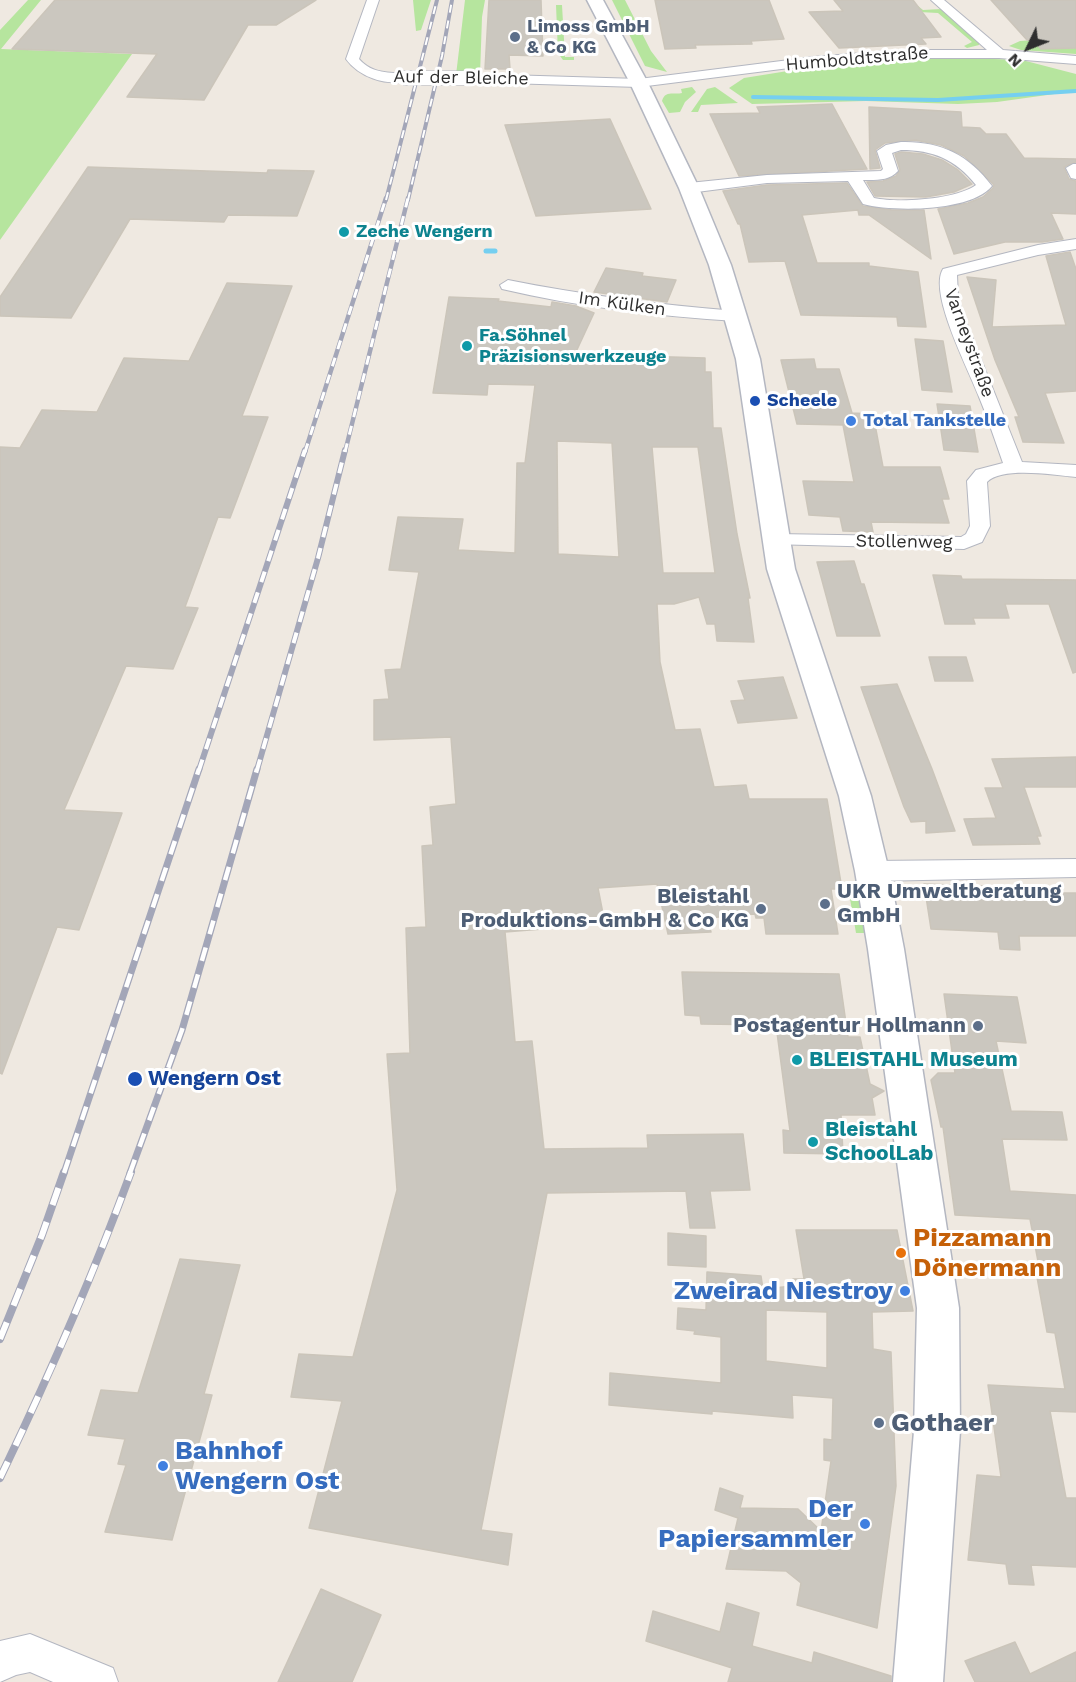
<!DOCTYPE html>
<meta charset="utf-8">
<style>
body{margin:0}
#map{position:relative;width:1076px;height:1682px;overflow:hidden;background:#efe9e1;font-family:"Work Sans",sans-serif}
canvas{display:block}
.north{position:absolute;left:998px;top:18px;width:60px;height:60px;-webkit-text-stroke:4px #fff;paint-order:stroke;rotate:227deg;font-size:16px;font-weight:700;line-height:24px;text-align:center;color:#2e2e2e}
.north::after{content:'';display:block;margin:auto;width:21px;height:27px;background:#2e2e2e;clip-path:polygon(50% 0,100% 100%,50% 72%,0 100%)}
</style>
<div id="map">
<canvas width="1076" height="1682"></canvas>
<div class="north">N</div>
</div>
<script>
const ctx = document.querySelector('canvas').getContext('2d');
ctx.lineJoin = 'round';
function fillPath(path, color) {
  ctx.fillStyle = color;
  ctx.fill(path, 'evenodd');
}
function stroke(path, color, width, dash) {
  ctx.strokeStyle = color;
  ctx.lineWidth = width;
  ctx.lineCap = dash ? 'butt' : 'round';
  ctx.setLineDash(dash || []);
  ctx.stroke(path);
}
function write(font, color, halo, rows, align = 'center') {
  ctx.font = font + ' "Work Sans",sans-serif';
  ctx.lineWidth = 6;
  ctx.setLineDash([]);
  ctx.textBaseline = 'middle';
  ctx.strokeStyle = halo;
  ctx.fillStyle = color;
  for (const [text, x, y, turn = 0] of rows) {
    ctx.save();
    ctx.translate(x, y);
    ctx.rotate((+turn || 0) * Math.PI / 180);
    ctx.textAlign = isNaN(turn) ? turn : align;
    if (halo) ctx.strokeText(text, 0, 0);
    ctx.fillText(text, 0, 0);
    ctx.restore();
  }
}
fillPath(new Path2D(`
 M28 0H41L1 49 132 54 0 240V30Z
 M413 0H431L421 30 416 31Z
 M465 0H485L482 17 480 75H456Z
 M612 0H625L651 51 667 72 645 66Z
 M556 5H562L565 57H574V60H563L558 53Z
 M918 6 923 10 941 9 979 42V45L967 48 964 46 972 42 938 13 919 12Z
 M1033 40 1041 49 1076 48V54L1021 50 1009 46 1020 41Z
 M965 58 1022 60 1076 74V91L997 102 958 104 866 101 752 104 729 88 744 78 819 66 893 60Z
 M692 87 696 92 685 102 680 112 669 113 662 101C665 90 674 95 682 93L681 89Z
 M715 87 738 103 701 105 698 112H691L707 89Z
 M849 893H858L865 933H856Z`), '#b6e59e');
stroke(new Path2D(`
 M753 97 938 100 1076 91`), '#75cff0', 4);
stroke(new Path2D(`
 M486 251H495`), '#75cff0', 5);
const building = new Path2D(`
 M55 0H316L276 25H248L204 100 127 97 157 54 12 49Z
 M489 0H541L543 56 509 55 510 69H485Z
 M655 0H769L784 39 751 41 752 44 695 45 696 48 665 49Z
 M834 0H913L941 37 921 38 926 44 839 48 809 12 843 11Z
 M991 0H1076V48L1041 49 1033 40H1027Z
 M832 104 867 169 739 176 710 114 760 113 757 107Z
 M869 107 961 112 962 127 980 128 986 134H1006L1024 158 1076 159V162L1064 167 1069 179 1076 181V214L1051 213 1063 239 1042 242H1005L954 254 938 209 968 203 983 197 993 188 994 185 964 156 941 145 915 140 885 143 875 150 880 168 870 169Z
 M610 119 651 209 536 216 505 125Z
 M901 152 923 154 942 160 958 170 972 184 954 192 926 197 875 196 867 182 883 181 896 176 900 170 895 154Z
 M88 167 267 173 268 170 314 171 297 216 228 215 224 222 130 219 71 318 0 316V297Z
 M847 183 863 206 892 210H924L931 259 869 215H859L858 210 802 215 817 263H869V266L918 272 926 327 898 326 897 317 801 315 785 261 749 262 740 224H738L723 191 767 185Z
 M1070 252 1076 269V391L1045 393 1064 443 1023 442 1015 417H1019L995 360 967 277 996 280 992 327 1066 325 1046 256Z
 M606 268 643 273 642 276 676 280 667 302 594 292Z
 M227 283 292 286 242 416 268 417 230 518 218 517 185 607 198 608 173 669 126 666 64 810 122 813 79 930 57 927 2 1074 0 1073V447L20 448 42 410 97 412 124 358 189 361Z
 M449 297 499 299 498 301 551 307 552 302 576 306 594 313 575 354 705 358V372H711L713 428H721L737 534 750 598H748L754 642 717 641 715 624H707L699 597 674 604H657L660 662 675 730 700 729 714 787 746 785 749 799H827L842 889H831L838 934H766L764 918H756L755 914 707 918 711 932 668 934 657 884 598 888 605 924 505 932 515 1042 532 1041 544 1149 648 1148 647 1135 743 1134 750 1190 710 1191 715 1228H690L686 1191 547 1193 481 1530 512 1534 508 1565 309 1528 342 1401 291 1397 299 1354 353 1357 397 1190 387 1054 410 1053 406 928 426 927 422 846 433 845 430 807 456 804 451 737 374 740V700L389 699 385 670 401 669 419 572 389 570 398 517 463 519 458 550 515 553 517 463H525L535 385 488 384 487 395 433 393ZM557 441 612 443 619 557 558 554ZM652 447H698L715 573H663Z
 M915 339 943 341 952 392 922 390Z
 M814 359 816 369H839L852 413 873 414 883 467H940L949 499H942L949 523 871 522 873 532 843 531 840 517 809 515 803 481 854 482 843 425 797 424 781 360Z
 M937 404 970 406 978 452 944 450Z
 M854 561 861 584H864L880 636H837L817 562Z
 M933 575 961 576 962 579 1076 580V672L1073 673 1049 604H1005L1009 618H973L975 624H945Z
 M929 657H966L973 681H935Z
 M783 677 797 718 738 723 731 701 745 700 738 681Z
 M897 684 932 769 955 831 926 833V821L911 822 904 807 861 687Z
 M1076 757V787H1024L1041 836H1037L1040 844 973 845 964 819 996 818 985 788H1003L992 759Z
 M924 884 1010 887 1012 893H1076V936H1019L1020 950 1000 949 998 932 931 929Z
 M682 972 839 974 848 1037H860L870 1084 884 1091 872 1098 875 1115H841L843 1154 784 1153 783 1130 790 1131 776 1025 701 1024 700 1016 685 1015Z
 M944 994 1017 997 1026 1043 996 1041 1011 1111 1062 1112 1067 1140 1002 1139 1010 1191 1076 1195V1412L1050 1411 1066 1498H1076V1567L1031 1565 1034 1585 1009 1584 1006 1564 968 1560 977 1475 1001 1477 988 1385 1065 1389 1055 1333 1047 1332 1037 1277H1041L1030 1219 955 1215 943 1127H941L931 1080 938 1073H955Z
 M796 1230H897L913 1311 872 1312 873 1349 891 1352 896 1486 877 1628 797 1605 801 1583 786 1571 726 1569 738 1518 715 1510 720 1488 743 1496 740 1508 798 1509 821 1531 831 1461 824 1460V1439L832 1440 833 1398 792 1395 793 1418 712 1411V1414L609 1405 610 1373 721 1383V1337L694 1334 695 1331 677 1329 678 1308 706 1310 707 1272 761 1276 763 1289 793 1286V1279H804ZM766 1310 827 1312V1368L766 1361Z
 M668 1233 706 1236V1267L668 1265Z
 M180 1259 240 1265 204 1394 212 1395 172 1540 105 1532 126 1465 118 1464 125 1439 88 1435 101 1390 138 1393Z
 M321 1589 381 1615 352 1682H278Z
 M727 1603 759 1613 752 1646 812 1663 814 1652 891 1676V1682H728L732 1668 646 1641 653 1611 720 1632Z
 M1015 1642 1030 1674 1076 1652V1682H975L965 1661Z`);
fillPath(building, '#cbc7bf');
stroke(building, '#cbc5ba', 1.5);
const street = new Path2D(`
 M367 0H379L359 59C373 75 389 71 408 75L410 78 408 81C385 86 359 77 346 59Z
 M931 0H944L1003 50 1076 56V64L999 58H902L813 65 639 87 473 82 466 78 473 74 639 79 813 57 902 50H987Z
 M901 142C940 141 968 154 992 186 971 212 892 212 863 204L848 181 767 183 689 193 681 188 689 183 767 175 881 171 883 169 877 151 886 145ZM901 150C933 150 955 159 976 185 955 200 898 203 874 198L863 180C876 180 889 181 898 171L892 153Z
 M1073 164H1076V179L1071 178 1066 168Z
 M1076 239V249L1038 255 957 275 958 297 963 314 1022 462 1076 465V477C1055 475 1002 466 987 482L990 526 982 542 964 549 769 544 766 540 769 536 776 534 961 537 966 534 970 526 967 481 976 470 1003 463C995 441 988 418 979 397 969 370 928 293 943 269L1038 245Z
 M508 280C583 295 660 305 736 311L742 312 745 316 742 320 736 321C658 316 578 307 502 289L500 285Z
 M1076 859V877L872 881 863 878 859 871 863 864 872 861Z
 M30 1634 113 1668 118 1682H53L30 1672 16 1675 0 1682V1641Z`);
const secondary = new Path2D(`
 M587 0H603L648 83 699 188 731 265 760 359 795 569 871 796 889 871 904 949 959 1308 960 1431 943 1682H893L914 1431 917 1308 868 949 855 871 839 796 767 569 736 359 709 265 679 188 630 83Z`);
stroke(street, '#b4b7c1', 2);
stroke(secondary, '#b4b7c1', 3);
fillPath(street, '#fff');
fillPath(secondary, '#fff');
const railFar4 = new Path2D(`
 M386 200 437 0
 M408 200 442 56 452 0`);
const railFar3 = new Path2D(`
 M305 452 386 198
 M345 452 408 198`);
const railFar2 = new Path2D(`
 M199 770 305 450
 M257 770 318 558 345 450`);
const railFar1 = new Path2D(`
 M64 1173 199 769
 M130 1173 182 1030 257 769`);
const rail = new Path2D(`
 M0 1339 42 1235 64 1172
 M0 1478C48 1378 93 1276 131 1172`);
stroke(railFar4, '#a3a6b8', 4);
stroke(railFar3, '#a3a6b8', 4.5);
stroke(railFar2, '#a3a6b8', 6);
stroke(railFar1, '#a3a6b8', 7);
stroke(rail, '#a3a6b8', 8);
stroke(railFar4, '#fff', 2, [8]);
stroke(railFar3, '#fff', 3, [9]);
stroke(railFar2, '#fff', 4, [11]);
stroke(railFar1, '#fff', 4.5, [14]);
stroke(rail, '#fff', 6, [18]);
const streetBridge = new Path2D(`
 M403 78H473`);
stroke(streetBridge, '#b4b7c1', 15, []);
stroke(streetBridge, '#fff', 14);
for (const [x, y, r, color] of [
 [515,37,6,"#5c6f8a"],
 [344,232,6,"#0f9aa8"],
 [467,346,6,"#0f9aa8"],
 [755,401,6,"#1a4fb4"],
 [851,421,6,"#3f7fe0"],
 [825,904,6,"#5c6f8a"],
 [761,909,6,"#5c6f8a"],
 [978,1026,6,"#5c6f8a"],
 [797,1060,6,"#0f9aa8"],
 [135,1079,8,"#1a4fb4"],
 [813,1142,6,"#0f9aa8"],
 [901,1253,6,"#e8710a"],
 [905,1291,6,"#3f7fe0"],
 [879,1423,6,"#5c6f8a"],
 [163,1466,6,"#3f7fe0"],
 [865,1524,6,"#3f7fe0"]
]) {
  const dot = new Path2D();
  dot.arc(x, y, r, 0, 2 * Math.PI);
  ctx.fillStyle = color;
  ctx.fill(dot);
  stroke(dot, '#fff', 2);
}
write('bold 18px', '#4e5e75', '#fff', [
 ["Limoss GmbH",527,27],
 ["& Co KG",527,48]
], 'left');
write('18px', '#2e2e2e', '#fff', [
 ["Humboldtstraße",857,59,-5],
 ["Auf der Bleiche",461,78,1],
 ["Im Külken",622,304,8],
 ["Varneystraße",969,343,70],
 ["Stollenweg",904,542,1]
]);
write('bold 18px', '#0d838f', '#fff', [
 ["Zeche Wengern",356,232],
 ["Fa.Söhnel",479,336],
 ["Präzisionswerkzeuge",479,357]
], 'left');
write('bold 18px', '#164399', '#fff', [
 ["Scheele",767,401]
], 'left');
write('bold 18px', '#366cbe', '#fff', [
 ["Total Tankstelle",863,421]
], 'left');
write('bold 21px', '#4e5e75', '#fff', [
 ["UKR Umweltberatung",837,892,"left"],
 ["GmbH",837,916,"left"],
 ["Bleistahl",749,897],
 ["Produktions-GmbH & Co KG",749,921],
 ["Postagentur Hollmann",966,1026]
], 'right');
write('bold 21px', '#0d838f', '#fff', [
 ["BLEISTAHL Museum",809,1060],
 ["Bleistahl",825,1130],
 ["SchoolLab",825,1154]
], 'left');
write('bold 21px', '#164399', '#fff', [
 ["Wengern Ost",148,1079]
], 'left');
write('bold 26px', '#c56008', '#fff', [
 ["Pizzamann",913,1238],
 ["Dönermann",913,1268]
], 'left');
write('bold 26px', '#366cbe', '#fff', [
 ["Zweirad Niestroy",893,1291],
 ["Bahnhof",175,1451,"left"],
 ["Wengern Ost",175,1481,"left"],
 ["Der",853,1509],
 ["Papiersammler",853,1539]
], 'right');
write('bold 26px', '#4e5e75', '#fff', [
 ["Gothaer",891,1423]
], 'left');
</script>
